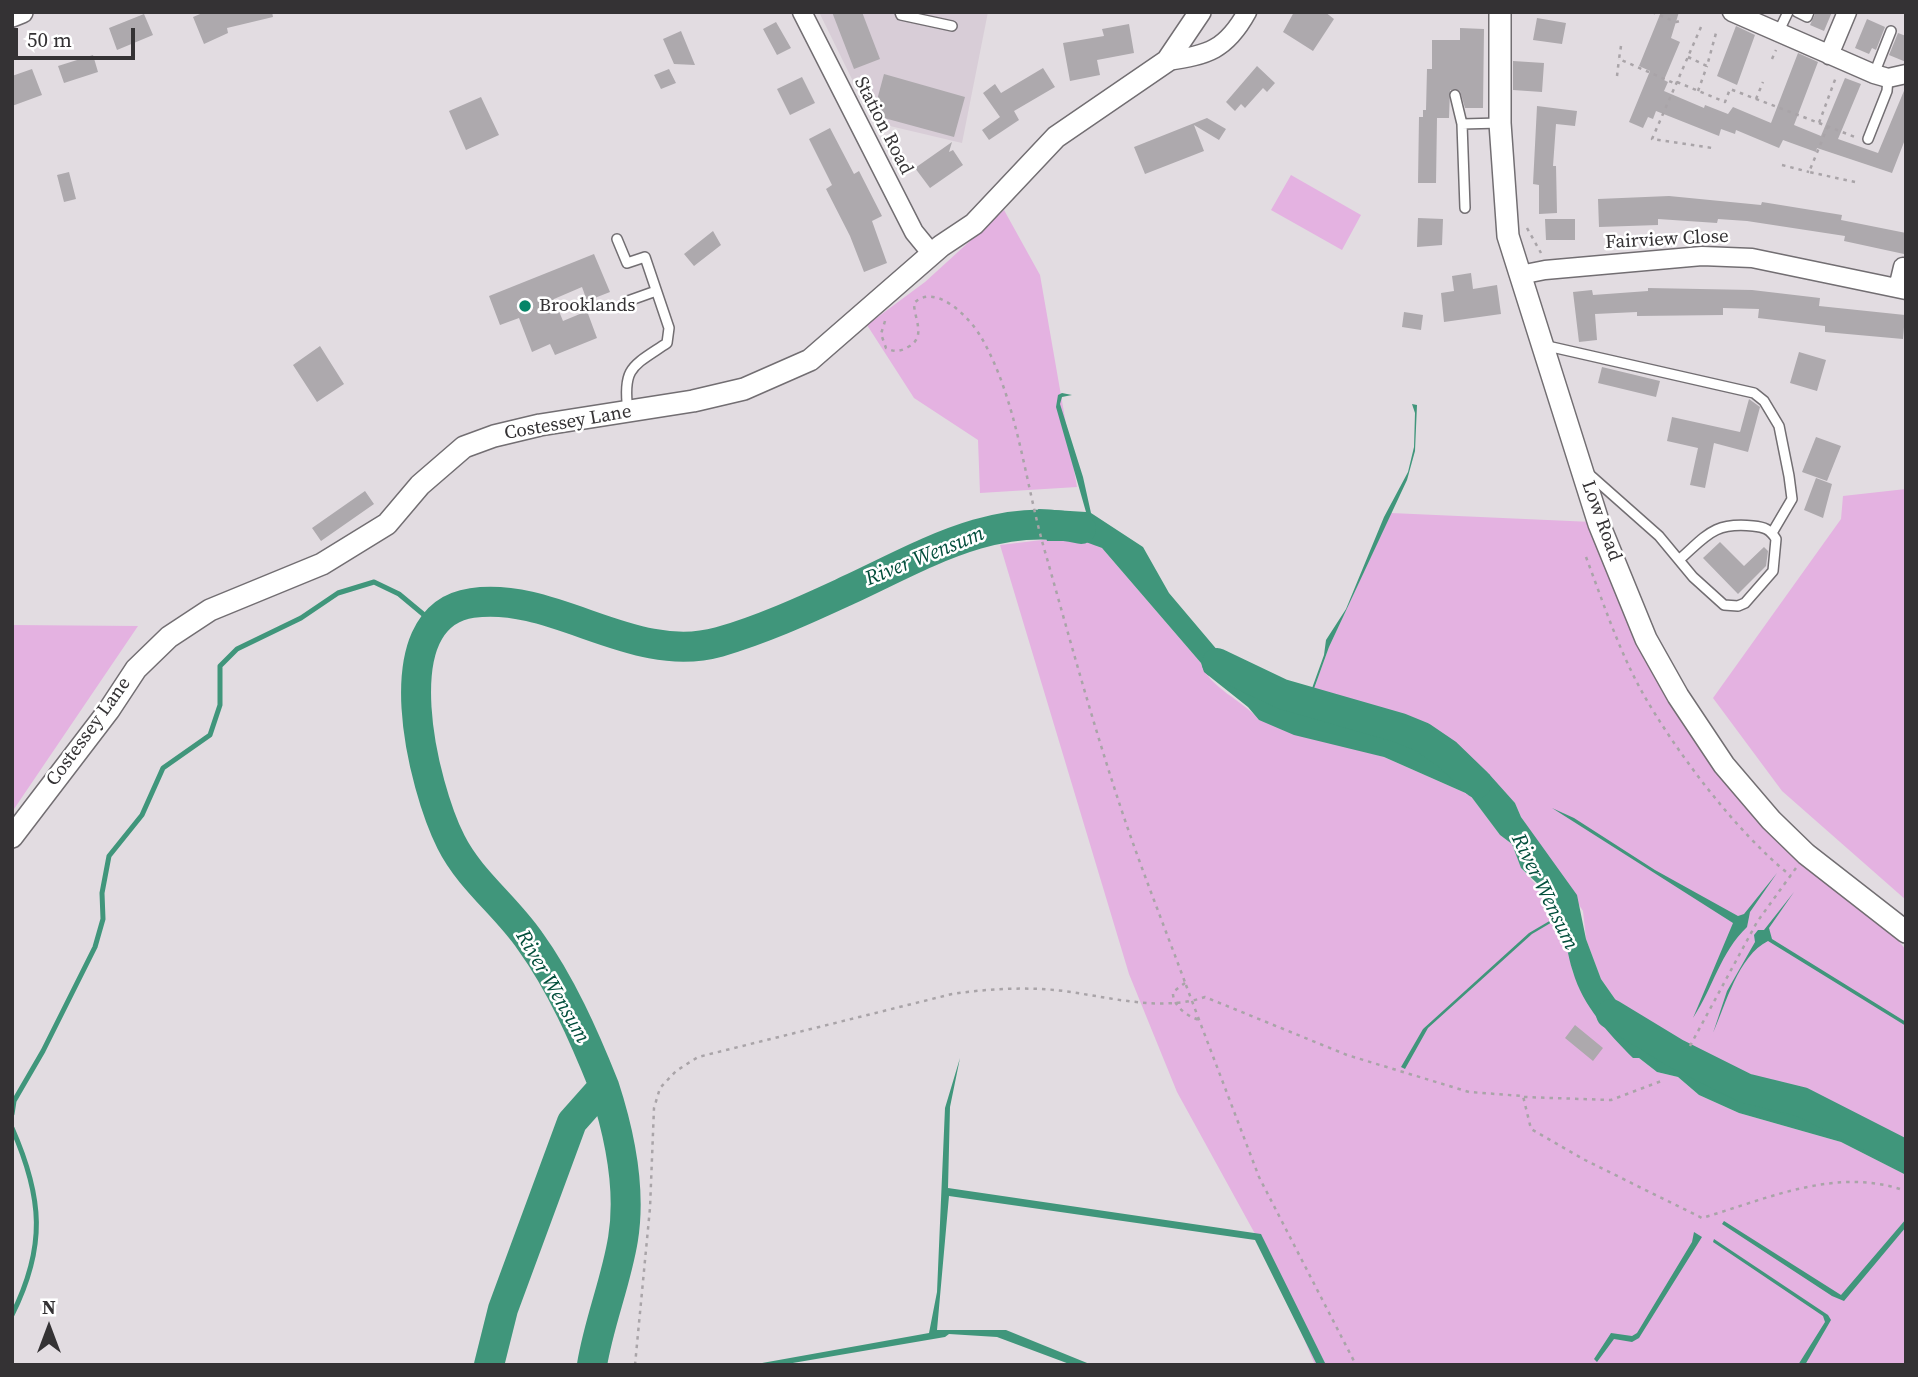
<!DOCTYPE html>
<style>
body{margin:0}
#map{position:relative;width:1918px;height:1377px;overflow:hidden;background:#e2dce1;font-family:"Source Serif 4",serif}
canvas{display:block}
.frame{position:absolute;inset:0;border:14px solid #343234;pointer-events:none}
.north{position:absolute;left:14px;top:1293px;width:70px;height:70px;-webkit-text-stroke:5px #fff;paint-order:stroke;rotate:0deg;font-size:19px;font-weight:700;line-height:28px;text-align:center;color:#343234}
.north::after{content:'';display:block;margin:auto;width:24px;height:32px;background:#343234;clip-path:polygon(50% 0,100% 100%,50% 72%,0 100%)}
.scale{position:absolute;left:14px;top:28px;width:121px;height:32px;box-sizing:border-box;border:4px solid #343234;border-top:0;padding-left:9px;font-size:21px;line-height:24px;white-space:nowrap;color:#343234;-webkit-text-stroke:5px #fff;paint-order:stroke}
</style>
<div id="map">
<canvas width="1918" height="1377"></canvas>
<div class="frame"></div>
<div class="north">N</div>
<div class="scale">50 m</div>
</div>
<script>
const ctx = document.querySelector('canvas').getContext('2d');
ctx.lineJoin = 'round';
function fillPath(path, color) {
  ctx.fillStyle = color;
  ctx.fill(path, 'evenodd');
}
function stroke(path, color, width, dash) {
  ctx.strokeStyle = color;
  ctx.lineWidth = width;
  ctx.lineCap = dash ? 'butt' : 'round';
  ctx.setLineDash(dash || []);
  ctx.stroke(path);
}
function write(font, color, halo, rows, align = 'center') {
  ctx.font = font + ' "Source Serif 4",serif';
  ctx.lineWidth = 5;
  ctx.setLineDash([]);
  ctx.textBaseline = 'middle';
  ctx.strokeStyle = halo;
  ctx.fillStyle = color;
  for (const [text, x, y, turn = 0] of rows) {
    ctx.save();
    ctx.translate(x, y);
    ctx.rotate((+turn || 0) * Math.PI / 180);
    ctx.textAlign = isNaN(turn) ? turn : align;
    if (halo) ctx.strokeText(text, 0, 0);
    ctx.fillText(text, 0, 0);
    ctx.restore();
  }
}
fillPath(new Path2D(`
 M819 12H988L962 143 873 122Z`), '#d8cdd7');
fillPath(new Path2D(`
 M1291 175 1361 215 1342 250 1271 210Z
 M1004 210 1040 275 1077 487 980 493 978 440 914 398 867 325 925 282Z
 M1906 489V900L1782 791 1713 698 1841 519 1843 496Z
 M1391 513 1592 522 1722 773 1888 928 1906 950V1145L1862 1122 1739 1087 1699 1059 1650 1039 1636 1029 1601 979 1586 939 1583 911 1521 817 1515 803 1489 775 1416 738 1383 729 1369 730 1307 708 1329 647Z
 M1092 534 1096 546 1102 548 1201 663C1209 688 1243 700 1259 720L1384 757 1470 795 1500 835 1512 844 1521 868 1554 905 1566 937 1573 973 1639 1058 1657 1072 1678 1077 1699 1095 1739 1113 1841 1142 1906 1175V1365H1315L1276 1272 1177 1092 1129 974 1000 545Z
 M12 625 138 626 12 812Z`), '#e4b2e1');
fillPath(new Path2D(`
 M1062 393 1072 395 1062 397 1060 404 1083 477 1091 513 1143 547 1169 593 1224 658 1273 698 1300 708 1306 705 1324 655 1326 640 1346 609 1384 517 1408 472 1414 447 1415 413 1412 404 1417 405 1415 451 1407 480 1329 647 1307 708 1369 730 1383 729 1416 738 1460 759 1489 774 1515 803 1521 817 1577 895 1586 939 1601 979 1636 1029 1650 1039 1699 1059 1739 1087 1844 1113 1906 1145V1175L1841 1142 1739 1113 1699 1095 1678 1077 1657 1072 1639 1058H1633C1609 1034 1583 1006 1573 972 1567 954 1566 936 1559 918L1532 934 1428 1028 1405 1069 1401 1067 1423 1029 1529 933 1558 916 1540 886 1521 868 1512 844 1500 835 1470 795 1384 757 1294 735 1259 720 1248 707 1204 672 1201 663 1102 548 1083 541H1047L1038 509 1086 512 1056 407 1058 395Z
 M1552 808 1574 818 1655 870 1738 916 1744 914 1777 873 1750 912 1747 927C1720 953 1714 986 1693 1018L1733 923Z
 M1794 892 1769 928 1772 939 1906 1022V1026L1768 941C1738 956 1726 1004 1713 1033L1727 991 1755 942 1754 935 1758 930H1764Z
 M960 1058 950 1107 948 1188 1261 1234 1326 1365H1317L1255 1240 949 1196 937 1330H1006L1092 1365H1072L997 1337 949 1334 945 1337 781 1365H751L929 1333 937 1292 945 1108Z
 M1906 1219V1227L1844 1301 1832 1296 1722 1224 1724 1221 1841 1295Z
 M1694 1232 1702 1237 1639 1338 1632 1342 1614 1339 1597 1362 1594 1359 1611 1333 1632 1336 1637 1333 1692 1242Z
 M1714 1239 1828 1315 1831 1320 1805 1365H1798L1825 1322 1823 1316 1713 1242Z`), '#40967b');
stroke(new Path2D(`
 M12 1114 14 1101 43 1051 95 947 103 919 102 893 109 856 142 815 163 768 210 735 220 705V666L237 649 301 618 338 593 374 582 399 594 435 624
 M12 1128C43 1198 46 1247 12 1315`), '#40967b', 5);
stroke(new Path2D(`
 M1217 663 1282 694 1400 728 1422 737 1447 754 1477 783
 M1611 1014 1677 1054 1745 1088 1802 1102 1906 1155
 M489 1365 503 1309 572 1122 604 1086C584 1036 561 984 530 941 506 906 470 880 451 842 424 789 379 616 472 603 555 591 633 666 719 642 761 630 803 611 842 593 917 559 994 509 1081 529
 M592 1365C599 1322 616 1282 623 1239 631 1190 619 1132 604 1086`), '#40967b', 30);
fillPath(new Path2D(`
 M205 12H272L273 17 227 28 228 33 204 44 193 17Z
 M832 12H862L880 59 854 69Z
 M1294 12H1325L1334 19 1313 51 1283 32Z
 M1661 12H1679L1671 38 1680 42 1664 80 1668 82 1664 91 1704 108 1705 105 1728 114 1733 107 1771 123 1798 53 1818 62 1794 125 1821 136 1845 78 1861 84 1838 139 1878 153 1906 86V137L1892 173 1817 148 1816 152 1783 140 1779 148 1736 130 1735 134 1721 129 1719 136 1656 111 1653 119 1648 117 1643 128 1629 122 1650 71 1639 66Z
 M1816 12H1832L1824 31 1810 25Z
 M144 14 153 35 117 50 109 28Z
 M1537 18 1566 23 1562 44 1533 40Z
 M1867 19 1885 27 1876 50 1872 48 1869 54 1855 48Z
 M776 22 791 48 777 55 763 29Z
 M1129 24 1134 53 1097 60 1100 75 1070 81 1063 43 1104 36 1102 29Z
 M1736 26 1755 35 1737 85 1717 76Z
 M1460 28 1484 29 1483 108H1465L1460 91 1450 90 1449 118H1437L1436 183H1418L1419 117H1423V110H1426L1427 69H1432V40H1460Z
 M681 31 695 65 674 64 663 39Z
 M1898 33 1906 36V62L1889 55Z
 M93 55 98 72 64 83 58 66Z
 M1513 61 1544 63 1542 92 1513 90Z
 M1257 66 1275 83 1267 92 1263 88 1245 108 1241 104 1235 111 1226 102Z
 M1043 68 1055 87 1014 111 1019 120 989 140 982 130 1000 117 983 93 995 84 1001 93Z
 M32 69 42 95 12 106V76Z
 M669 69 676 83 661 89 654 75Z
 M884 74 965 97 954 137 873 115Z
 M802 77 815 103 790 115 777 89Z
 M481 97 499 135 466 150 449 111Z
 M1537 106 1577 111 1575 126 1556 124 1553 166H1556L1557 213 1539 214V185L1533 184Z
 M1207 118 1226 129 1219 140 1194 125 1204 151 1145 174 1134 147Z
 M830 128 854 174 859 171 882 216 872 221 887 263 864 272 850 236 826 189 832 185 809 139Z
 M952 142 949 152 953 150 963 165 930 188 915 168Z
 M69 172 76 199 64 202 57 175Z
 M1669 196 1761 205 1762 202 1842 215 1841 220 1906 233 1904 254 1844 241 1845 236 1747 221 1718 219 1717 223 1658 219V225L1599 227 1598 199Z
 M1418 218 1443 219 1442 245 1417 247Z
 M1545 219H1575V240H1546Z
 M713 231 721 245 694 266 684 254Z
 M594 254 610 292 587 301 582 287 554 299 563 321 587 311 597 338 555 355 550 344 532 352 519 318 500 325 489 296Z
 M1471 273 1473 289 1497 285 1501 314 1444 322 1441 293 1454 291 1452 276Z
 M1648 288 1752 290 1820 298 1819 306 1905 315 1903 339 1825 332V326L1758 318 1759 309 1723 308V315L1637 316V312L1595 314 1597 340 1579 342 1573 292 1592 290 1593 295 1648 291Z
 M1404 312 1423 315 1421 330 1402 327Z
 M320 346 344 384 317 402 293 365Z
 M1799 352 1826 360 1817 391 1790 383Z
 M1602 367 1660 381 1656 397 1598 383Z
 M1749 399 1760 407 1748 452 1714 443 1705 488 1690 485 1698 448 1667 441 1672 417 1740 432Z
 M1816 437 1841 446 1827 481 1802 472Z
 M1816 478 1832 484 1823 518 1804 510Z
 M365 491 374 504 321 541 312 528Z
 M1720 542 1744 566 1764 547 1768 551 1766 566 1738 594 1703 558Z
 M1575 1025 1603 1048 1593 1061 1565 1038Z`), '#ada9ad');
const service = new Path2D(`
 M900 12 901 15 952 26
 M1797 12 1807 17 1809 12
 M1778 33 1788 12
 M1874 74 1891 31
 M1455 95 1462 124 1500 123
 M1462 124 1465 208
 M1868 139 1887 91 1888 78
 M617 239 627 263 645 257 669 328 667 343C633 366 622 367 628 411
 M628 301 656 291
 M1543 345 1754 393 1764 401 1779 426 1789 476 1792 499 1772 533
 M1589 474 1659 536 1693 577 1724 605 1738 606 1745 603 1773 571 1776 539C1770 529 1764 527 1753 526 1714 522 1707 535 1680 559`);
const minor = new Path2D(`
 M802 12 914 232 932 254
 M1732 12 1874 74 1888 78 1906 74
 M1829 55 1847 12
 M1167 61C1208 55 1226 50 1247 12
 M1520 275 1545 270 1702 256 1752 258 1906 290
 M1898 288 1903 267`);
const tertiary = new Path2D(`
 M1500 12V123L1508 236 1599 524 1646 639 1678 696 1724 765 1771 820 1806 854 1906 932
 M12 16 22 12
 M12 837 109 710 136 669 169 637 210 610 322 564 387 524 420 485 464 447 494 436 540 425 693 401 744 389 810 360 941 246 974 224 1056 137 1167 61 1200 12`);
stroke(service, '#726e72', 12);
stroke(minor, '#726e72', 21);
stroke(tertiary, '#726e72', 24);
stroke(new Path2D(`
 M1652 12 1676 22 1683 20
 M1701 27 1652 139 1712 148
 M1621 46 1619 59 1676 84
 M1688 57 1707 66 1716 33
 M1772 59 1776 50
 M1617 76 1619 59
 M1677 82 1725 102 1730 89 1819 123 1836 77
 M1698 91 1707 66
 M1756 99 1763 82
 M1819 123 1855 137
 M1828 126 1809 172 1855 182
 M1782 165 1809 172
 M1527 228 1541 253
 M885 321 881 334 886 348C894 352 900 352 908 347 927 337 914 319 914 303 936 282 970 318 981 337 1018 400 1025 485 1046 555 1068 633 1090 713 1115 790 1136 856 1162 920 1186 985
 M1586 557C1603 602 1618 648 1641 690 1675 751 1737 833 1791 876
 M1185 983 1173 992C1172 1005 1187 1017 1200 1020
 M1198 1017 1259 1177 1356 1365
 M1690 1046 1757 922 1796 868
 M1524 1097 1611 1100 1664 1080
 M635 1365 650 1208 654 1108 660 1088 676 1071 698 1057 952 994C986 989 1021 987 1055 990 1103 995 1158 1013 1205 997L1347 1055 1469 1092 1523 1096 1531 1129 1585 1160 1702 1218C1767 1199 1837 1166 1906 1191`), '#a9a4a8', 2.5, [3.5, 5]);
stroke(service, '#fff', 9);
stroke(minor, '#fff', 18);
stroke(tertiary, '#fff', 21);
stroke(new Path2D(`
 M1186 985 1198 1017`), '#a9a4a8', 2.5, [3.5, 5]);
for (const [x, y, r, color] of [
 [525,306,7,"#068568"]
]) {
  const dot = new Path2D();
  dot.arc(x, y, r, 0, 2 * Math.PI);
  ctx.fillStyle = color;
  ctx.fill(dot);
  stroke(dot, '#fff', 2.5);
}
write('19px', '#343234', '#fff', [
 ["Station Road",883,126,63],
 ["Fairview Close",1667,240,-3],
 ["Costessey Lane",568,423,-10],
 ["Low Road",1601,521,70],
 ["Costessey Lane",89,732,-54]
]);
write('19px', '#343234', '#fff', [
 ["Brooklands",539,306]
], 'left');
write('italic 21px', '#024e3b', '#fff', [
 ["River Wensum",925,557,-22],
 ["River Wensum",1544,892,64],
 ["River Wensum",552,987,60]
]);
</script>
